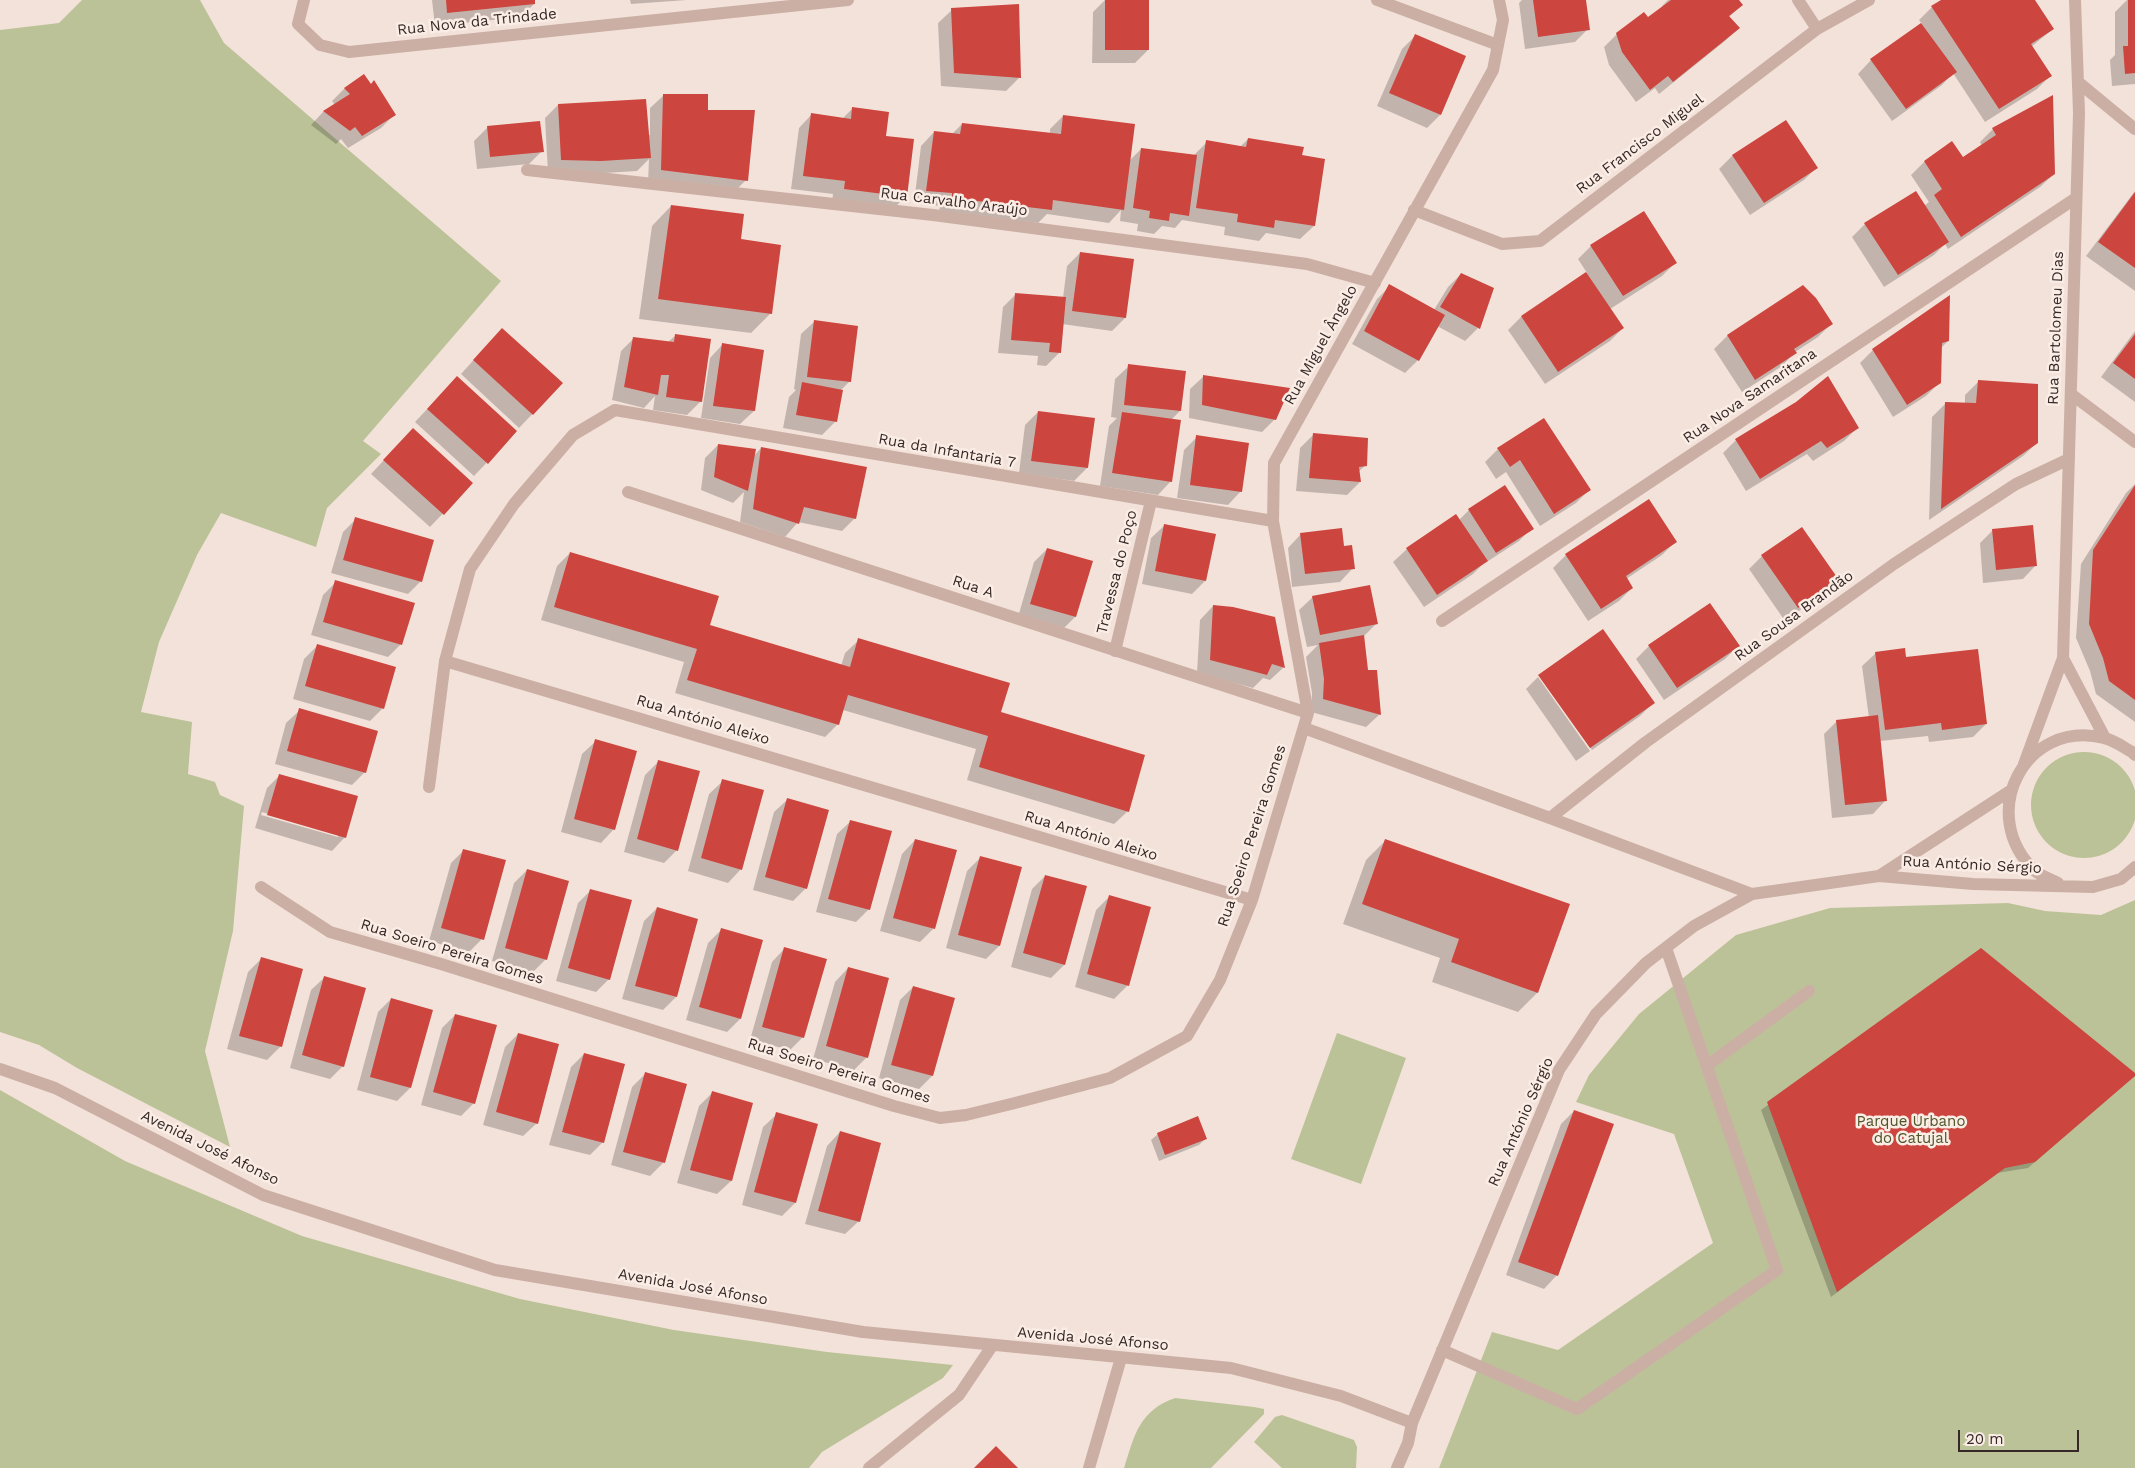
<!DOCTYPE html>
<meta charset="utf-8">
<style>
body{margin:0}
#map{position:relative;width:2135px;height:1468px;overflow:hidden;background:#f3e2d9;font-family:"Work Sans",sans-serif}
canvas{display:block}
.scale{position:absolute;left:1958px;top:1430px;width:121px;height:22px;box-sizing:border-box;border:2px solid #362826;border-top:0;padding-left:6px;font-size:15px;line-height:18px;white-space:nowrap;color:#362826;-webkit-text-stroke:4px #faede5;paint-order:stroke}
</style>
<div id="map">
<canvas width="2135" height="1468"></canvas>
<div class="scale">20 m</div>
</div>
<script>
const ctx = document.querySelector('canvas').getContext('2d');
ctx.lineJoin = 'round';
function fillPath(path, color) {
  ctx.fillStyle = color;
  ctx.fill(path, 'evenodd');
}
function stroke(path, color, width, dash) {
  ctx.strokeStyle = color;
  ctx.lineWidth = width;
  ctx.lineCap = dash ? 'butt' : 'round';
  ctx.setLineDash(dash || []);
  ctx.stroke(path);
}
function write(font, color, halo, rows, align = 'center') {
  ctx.font = font + ' "Work Sans",sans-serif';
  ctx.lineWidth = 5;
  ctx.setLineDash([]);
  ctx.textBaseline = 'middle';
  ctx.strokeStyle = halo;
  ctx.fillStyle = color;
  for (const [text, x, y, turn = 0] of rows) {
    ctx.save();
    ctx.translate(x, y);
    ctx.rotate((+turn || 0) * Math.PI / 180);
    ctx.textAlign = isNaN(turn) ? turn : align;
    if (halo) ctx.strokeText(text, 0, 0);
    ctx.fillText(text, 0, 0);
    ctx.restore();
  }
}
fillPath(new Path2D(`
 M82 0H200L224 43 501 281 363 441 381 454 327 508 316 547 221 513 197 555 159 642 141 712 192 722 188 774 215 782 220 795 244 806 233 931 205 1051 230 1147 77 1068 39 1045 0 1032V30L59 23Z
 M2031 805a53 53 0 1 1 106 0a53 53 0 1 1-106 0Z
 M2135 900V1468H1439L1492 1332 1558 1350 1713 1243 1674 1134 1576 1102 1589 1075 1639 1014 1736 935 1830 908 2008 903 2045 911 2101 915Z
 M1337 1033 1406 1058 1361 1184 1291 1159Z
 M0 1090 125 1161 302 1236 520 1299 674 1330 827 1352 953 1365 943 1378 822 1452 809 1468H0Z
 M1175 1398 1254 1407 1264 1409V1414L1211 1468H1124C1135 1434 1139 1411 1175 1398Z
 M1282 1415 1354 1440 1357 1447 1356 1468H1282L1254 1442 1275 1417Z`), '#bcc298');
fillPath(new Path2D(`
 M432 0H534V4L521 17 435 26Z
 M630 0H687L631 4Z
 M1105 0H1148V50L1135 63H1092L1093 12Z
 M1522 0H1584L1588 29 1575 42 1525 49 1519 3Z
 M1668 0H1737L1742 5 1729 17 1738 28 1725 41 1659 94 1655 88 1636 102 1609 65 1604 47 1617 34 1648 19 1663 8 1662 6Z
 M1943 0H2034L2053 29 2031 47 2050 76 2037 89 1985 122 1953 73 1942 85 1892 121 1858 74 1871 60 1922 24 1919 20 1932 7Z
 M2127 0H2135V84L2112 86 2110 60 2115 55V12Z
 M952 10 1019 78 1006 91 941 86 938 23Z
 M1415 36 1465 56 1440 115 1427 128 1377 106 1402 49Z
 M345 88 394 115 381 128 348 148 341 139 336 144 311 125 323 112 335 105 332 101Z
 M664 95 706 111 746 180 733 193 648 183 649 159 637 171 588 174 548 173 545 118 558 105 650 135V108Z
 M853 108 885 137 906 196 893 209 832 202 833 194 791 189 799 128 812 114 842 119Z
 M1063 116 1129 161 1141 149 1194 155 1207 142 1240 147 1248 139 1301 156 1324 160 1314 226 1300 239 1266 233 1259 241 1224 235 1225 227 1182 220 1175 228 1162 226 1154 234 1137 231 1138 224 1120 221 1121 210 1109 223 1047 214 1038 223 939 211 940 206 914 203 921 146 934 132 952 134 962 124 1050 134V129Z
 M1786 121 1817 167 1804 180 1750 215 1719 169 1732 156Z
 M487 128 542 151 529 164 477 169 474 141Z
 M1993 129 2054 174 2040 187 1948 249 1945 244 1934 255 1884 287 1852 237 1865 224 1924 206 1929 202 1911 175 1924 162 1952 143 1962 159 1982 146 1980 142Z
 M2135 191V291L2086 256Z
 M671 206 740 241 771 313 751 333 639 319 652 226Z
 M1591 246 1675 263 1662 276 1610 309 1623 328 1610 341 1545 384 1508 330 1521 317 1587 273 1578 259Z
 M1080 253 1125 318 1112 331 1062 324 1059 353 1046 366 1037 365 1038 356 998 353 1003 307 1016 294 1063 298 1067 266Z
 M1461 274 1493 288 1478 328 1465 341 1437 326 1418 360 1405 373 1352 344 1377 299 1390 286 1434 310 1448 287Z
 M1803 286 1831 324 1818 337 1795 352 1782 366 1742 392 1714 349 1727 336Z
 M815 321 850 381 840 391 836 421 822 435 783 428 789 397 796 390 794 389 801 334Z
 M2135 331V402L2101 377Z
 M675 336 700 402 687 415 653 410 655 396 644 408 612 400 621 351 634 338 668 342Z
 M1948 341 1941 348 1939 383 1926 396 1893 417 1860 363 1873 350Z
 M489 343 561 384 519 428 461 374Z
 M723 344 754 411 740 424 701 418 710 358Z
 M1129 366 1180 411 1171 420V481L1158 495 1100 486 1109 426 1117 418 1111 417 1115 379Z
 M1204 376 1275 419 1262 432 1189 418 1190 389Z
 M1979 381 2037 443 2023 456 1929 520 1932 417 1946 403 1965 404V395Z
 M444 391 516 432 474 476 415 422Z
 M1038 412 1087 468 1074 481 1019 473 1025 425Z
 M1857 428 1844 441 1813 461 1807 454 1746 491 1723 453 1736 440Z
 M1313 435 1366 465 1358 472 1360 482 1347 495 1296 491 1300 448Z
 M1197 437 1241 491 1228 505 1177 498 1184 450Z
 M400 443 472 483 430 527 371 474Z
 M718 445 753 457 761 448 855 518 842 531 798 522 785 537 740 522 744 492 733 503 701 490 705 458Z
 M1498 449 1589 490 1576 503 1540 526 1506 472 1496 479 1485 462Z
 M2135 484V722L2096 694 2090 671 2076 638 2081 564 2126 493Z
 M1504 487 1532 528 1519 541 1482 565 1473 574 1424 607 1393 562 1407 549 1456 516 1459 520 1469 510Z
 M356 519 421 581 408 594 331 573 343 532Z
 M1165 525 1205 581 1192 594 1142 584 1151 538Z
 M1993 530 2036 565 2023 579 1983 583 1980 543Z
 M1301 534 1343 547 1353 568 1340 582 1292 587 1288 548Z
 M1675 542 1662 555 1626 579 1632 588 1619 601 1588 621 1553 568 1566 555Z
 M1047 549 1092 562 1075 617 1062 630 1018 617 1034 562Z
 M570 553 709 626 841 666 845 653 859 640 1000 713 1128 811 1114 824 967 780 976 749 843 710 838 724 825 737 675 693 684 662 541 620 557 566Z
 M1762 556 1837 580 1824 593 1785 621 1749 569Z
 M336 582 401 644 388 657 311 635 323 595Z
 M1313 597 1376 624 1363 637 1367 672 1380 714 1366 727 1311 712 1312 693 1306 657 1318 645 1307 647 1299 610Z
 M1213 606 1274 618 1283 668 1270 680 1263 678 1253 688 1197 673 1200 620Z
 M1603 631 1653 703 1640 716 1592 750 1541 676H1538Z
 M317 646 383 708 370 721 293 699 304 659Z
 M1649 646H1738L1725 659 1664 700 1636 659Z
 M1876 653 1905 658 1986 724 1973 737 1929 742 1928 736 1880 741 1886 800 1873 814 1832 818 1824 734 1837 721 1869 718 1862 666Z
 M1538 677 1590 751 1576 761 1526 689Z
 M300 710 365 772 352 785 275 764 286 723Z
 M596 741 614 829 601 843 561 832 582 754Z
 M659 761 677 850 664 863 624 852 645 775Z
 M280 775 345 837 332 851 255 828 267 788ZM262 812 338 834V837L261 815Z
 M723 781 741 869 728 883 688 871 709 794Z
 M788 799 806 888 793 901 753 890 774 812Z
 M851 821 869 909 856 922 816 912 837 834Z
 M915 840 934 928 920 942 880 931 902 854Z
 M1386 840 1569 905 1537 993 1518 1012 1432 982 1440 958 1343 924 1366 860Z
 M464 850 482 939 469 952 429 941 451 863Z
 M980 858 999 946 986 959 946 948 967 871Z
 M527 870 546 959 533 972 492 961 514 883Z
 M1045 876 1086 887 1064 965 1051 978 1011 967 1032 889Z
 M591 890 609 979 596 992 556 981 578 903Z
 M1109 897 1128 985 1114 999 1075 987 1096 910Z
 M657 908 676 997 663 1010 622 999 644 921Z
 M721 930 740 1019 727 1032 686 1020 708 943Z
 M785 948 803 1037 790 1050 750 1040 772 962Z
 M1981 949 2129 1080 2028 1168 1997 1173 1831 1297 1761 1110Z
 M261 959 302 969 280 1047 267 1060 227 1049 248 972Z
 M848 968 867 1057 854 1070 813 1059 835 982Z
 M325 977 343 1066 330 1079 290 1068 311 990Z
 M913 987 953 998 932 1076 919 1089 879 1078 900 1000Z
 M391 999 432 1010 410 1088 397 1101 357 1090 378 1012Z
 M455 1015 474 1103 461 1116 421 1105 442 1028Z
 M518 1034 537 1123 523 1136 483 1125 505 1047Z
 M584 1054 603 1142 590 1155 549 1145 571 1067Z
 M645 1074 664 1162 650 1176 611 1165 632 1087Z
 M712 1093 752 1103 731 1181 717 1194 677 1183 699 1106Z
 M1574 1111 1557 1275 1544 1289 1506 1275 1561 1124Z
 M777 1114 795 1203 782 1216 742 1205 763 1127Z
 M840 1132 859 1221 845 1234 805 1224 827 1146Z
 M1158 1134 1205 1139 1199 1145 1159 1161 1151 1140Z`), '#0003');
fillPath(new Path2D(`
 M446 0H535V4L447 13Z
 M1105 0H1149V50H1105Z
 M1533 0H1586L1590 30 1538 37Z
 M1671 0H1739L1743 5 1729 16 1740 28 1673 82 1668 76 1650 90 1622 52 1616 33 1644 12 1648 17Z
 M1941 0H2035L2054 29 2031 44 2052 76 1999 109 1931 6Z
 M2128 0H2135V73L2125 74 2123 46H2128Z
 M1019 4 1021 78 954 73 951 8Z
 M1921 23 1957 72 1906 109 1870 59Z
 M1415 34 1466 56 1441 115 1389 93Z
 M364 74 371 84 374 80 396 115 362 136 355 127 350 131 323 111 350 94 344 88Z
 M663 94H708V110H755L748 181 661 170Z
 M2053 95 2055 174 1961 237 1934 195 1942 189 1924 161 1952 141 1963 157 1996 135 1992 128Z
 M646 99 651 158 601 161 561 160 558 104Z
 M852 107 889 112 886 136 914 139 907 197 844 189 845 181 803 176 811 113 851 119Z
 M1063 115 1135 124 1124 210 1053 200 1052 210 952 198V193L926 191 934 131 960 134 962 123 1061 134Z
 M1786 120 1818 168 1764 203 1732 155Z
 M540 121 544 152 490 157 487 126Z
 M1248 138 1304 147 1302 155 1325 159 1315 226 1275 220 1274 228 1237 222 1238 214 1196 208 1206 140 1246 147Z
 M1141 148 1197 155 1189 216 1170 213 1169 221 1149 218 1150 211 1133 208Z
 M1916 191 1949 242 1898 275 1864 223Z
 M2135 192V268L2098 242Z
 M671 205 744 214 741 239 781 245 772 314 658 299Z
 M1644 211 1677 263 1623 296 1590 245Z
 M1080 252 1134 259 1126 318 1072 311Z
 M1586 272 1624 328 1558 372 1521 316Z
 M1461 273 1494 288 1480 329 1440 307Z
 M1389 284 1445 315 1419 361 1364 331Z
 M1803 285 1816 298 1833 324 1794 349 1797 353 1755 380 1727 335Z
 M1015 293 1066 297 1061 353 1049 352 1050 343 1011 340Z
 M1950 295 1949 341 1942 343 1941 383 1907 405 1872 349Z
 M814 320 858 326 851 382 807 377Z
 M502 328 563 383 533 415 473 360Z
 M675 334 711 339 702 402 666 397 669 375H661L658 395 624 387 633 337 674 342Z
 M2135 334V379L2113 363Z
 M722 343 764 350 755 411 713 406Z
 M1128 364 1186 371 1181 411 1124 405Z
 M1203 375 1290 388 1276 420 1202 405Z
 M457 376 517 431 488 464 427 409Z
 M1828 376 1859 428 1827 448 1821 441 1760 479 1735 439 1796 402Z
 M1978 380 2038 384V443L1941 509 1945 402 1976 403Z
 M802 382 843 390 837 422 796 415Z
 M1038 411 1095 418 1088 468 1031 461Z
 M1122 412 1181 420 1172 482 1112 473Z
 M1544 418 1591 490 1554 514 1520 460 1510 467 1497 448Z
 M413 428 473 483 444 515 383 460Z
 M1313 433 1368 438 1367 466 1359 467 1361 482 1309 478Z
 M1196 435 1249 443 1242 492 1190 485Z
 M718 444 756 449 748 491 714 477Z
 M761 447 867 467 856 519 804 507 799 524 753 509Z
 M1505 485 1534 529 1496 553 1468 509Z
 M2135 485V700L2109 681 2103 658 2089 624 2093 550Z
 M1649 499 1677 542 1626 576 1633 588 1601 609 1565 554Z
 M1456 514 1488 561 1437 595 1406 548Z
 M355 517 434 540 422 582 343 560Z
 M1164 524 1216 534 1206 581 1155 571Z
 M2033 525 2037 566 1996 570 1992 529Z
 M1802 527 1839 580 1798 608 1761 555Z
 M1342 528 1344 546 1352 545 1355 569 1305 574 1300 533Z
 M1047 548 1093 561 1076 617 1030 604Z
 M570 552 719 596 710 625 850 667 858 638 1010 683 1001 712 1145 755 1129 812 979 767 988 736 848 695 839 725 687 680 697 649 554 607Z
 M335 580 415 603 402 645 323 622Z
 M1370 585 1378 624 1320 635 1312 596Z
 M1710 603 1740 646 1677 688 1648 645Z
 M1213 605 1233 607 1275 617 1285 668 1272 664 1267 675 1210 660Z
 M1603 629 1655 703 1590 748 1538 675Z
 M1364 635 1368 670H1377L1381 715 1323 699 1324 679 1319 643Z
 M317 644 396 667 384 709 305 686Z
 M1905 648 1906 657 1978 649 1987 724 1942 730 1941 723 1885 730 1875 652Z
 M299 708 378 731 366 773 287 751Z
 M1878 715 1887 801 1845 805 1836 720Z
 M595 739 637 751 615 830 574 819Z
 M658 760 700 771 678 851 637 839Z
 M279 774 358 796 346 838 267 815Z
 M722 779 764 790 742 870 701 858Z
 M787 798 829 810 807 889 765 877Z
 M850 820 892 831 870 910 828 899Z
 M915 839 957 850 935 929 893 918Z
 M1385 839 1570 904 1538 993 1451 962 1459 939 1362 904Z
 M463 849 506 860 484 940 441 928Z
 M980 856 1022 867 1000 946 958 935Z
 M527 869 569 881 547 960 505 948Z
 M1045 875 1087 886 1065 965 1023 953Z
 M590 889 632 900 610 980 568 968Z
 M1109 895 1151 907 1129 986 1087 974Z
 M657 907 698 919 677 997 635 986Z
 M721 928 763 940 741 1019 699 1007Z
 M784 947 827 959 804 1038 762 1027Z
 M1981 948 2135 1073V1076L2035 1162 2005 1168 1837 1292 1767 1102Z
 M261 957 303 969 282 1047 239 1036Z
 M848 967 889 978 868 1058 826 1046Z
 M324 976 366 988 344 1067 302 1055Z
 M913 986 955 998 933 1076 891 1065Z
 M391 998 433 1010 411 1088 370 1077Z
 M455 1014 497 1025 475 1104 433 1092Z
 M518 1033 559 1044 538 1124 496 1112Z
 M584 1053 625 1064 604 1143 562 1132Z
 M645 1072 687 1084 665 1163 623 1152Z
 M712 1091 753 1103 732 1181 690 1170Z
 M1574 1110 1614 1124 1558 1276 1518 1262Z
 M776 1112 818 1124 796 1203 754 1192Z
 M1198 1116 1207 1139 1165 1155 1157 1133Z
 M840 1131 881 1143 860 1222 818 1211Z
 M996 1446 1018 1468H974Z`), '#cc453e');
stroke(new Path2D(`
 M304 0 298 24 320 45 349 52 848 0
 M1377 0 1498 45
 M1798 0 1817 29
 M2078 82 2135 129
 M527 170 933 215 1307 264 1375 283
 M1414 210 1502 244 1540 241 1817 29 1869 0
 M2071 394 2135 442
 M628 492 1308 713
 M1442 621 2076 198
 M1115 651 1151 501
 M2063 658 2105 738
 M445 661 1252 900
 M1304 728 1550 818 1752 894
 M2024 764 2063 658 2079 113 2075 0
 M429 787 445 661 470 569 514 504 573 435 615 410 1273 521
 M1550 818 1646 742 1894 564 2016 484 2069 459
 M1879 876 2010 791
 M2058 883C2051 879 2041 876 2035 871 1975 814 2026 718 2104 738 2114 740 2123 747 2132 752L2135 755
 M261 887 330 932 441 964 894 1106 940 1118 966 1115 1015 1103 1110 1078 1187 1036 1220 980 1252 900 1308 713 1273 521 1274 463 1493 70 1503 20 1499 0
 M1708 1065 1809 991
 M0 1069 55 1088 263 1195 495 1270 863 1332 1231 1368 1341 1396 1412 1423
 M1442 1350 1577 1409 1777 1270 1666 948
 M869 1468 959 1395 992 1346
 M1089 1468 1121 1358
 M1397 1468 1408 1443 1412 1423 1559 1070 1596 1014 1646 963 1694 926 1752 894 1879 876 1973 884 2093 887 2121 879 2135 867`), '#cbafa4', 12);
write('15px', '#362826', '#faede5', [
 ["Rua Nova da Trindade",477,22,-6],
 ["Rua Francisco Miguel",1640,144,-37],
 ["Rua Carvalho Araújo",954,202,7],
 ["Rua Bartolomeu Dias",2056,328,-88],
 ["Rua Miguel Ângelo",1321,345,-61],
 ["Rua Nova Samaritana",1750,396,-34],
 ["Rua da Infantaria 7",947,451,10],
 ["Travessa do Poço",1117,572,-76],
 ["Rua A",973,587,18],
 ["Rua Sousa Brandão",1794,616,-36],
 ["Rua António Aleixo",703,720,17],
 ["Rua António Aleixo",1091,836,17],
 ["Rua Soeiro Pereira Gomes",1252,836,-72],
 ["Rua António Sérgio",1972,865,3],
 ["Rua Soeiro Pereira Gomes",452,952,17],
 ["Rua Soeiro Pereira Gomes",839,1071,17],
 ["Rua António Sérgio",1521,1122,-66],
 ["Avenida José Afonso",210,1148,26],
 ["Avenida José Afonso",693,1287,10],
 ["Avenida José Afonso",1093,1339,5]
]);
write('15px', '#4e5629', '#faede5', [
 ["Parque Urbano",1911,1122],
 ["do Catujal",1911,1139]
]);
</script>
